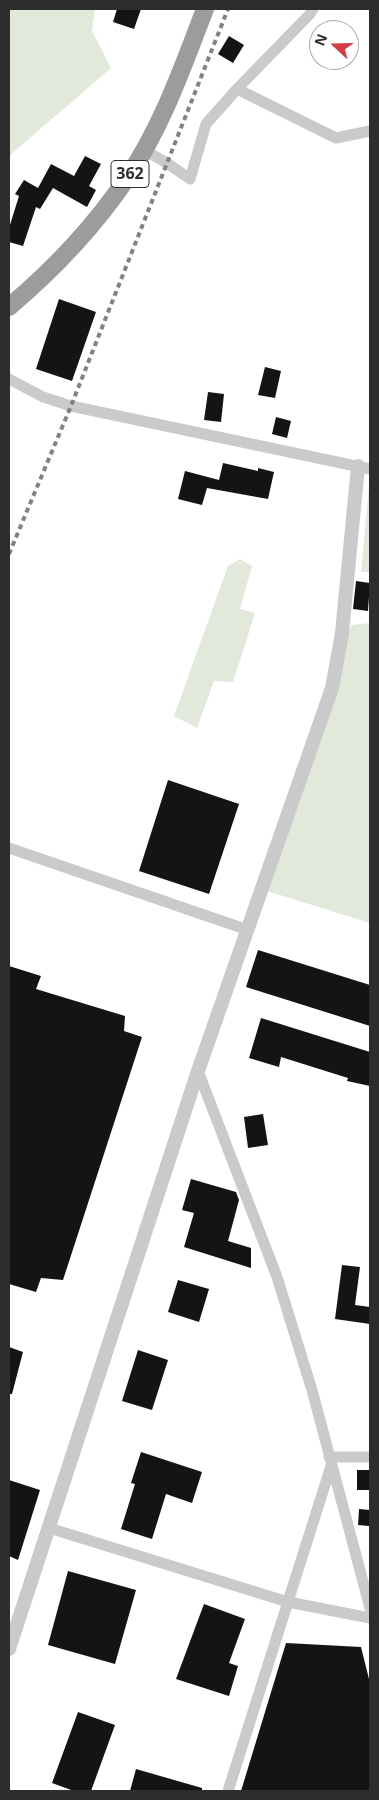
<!DOCTYPE html>
<style>
body{margin:0}
#map{position:relative;width:379px;height:1800px;overflow:hidden;background:#fff;font-family:"Open Sans",sans-serif}
canvas{display:block}
.frame{position:absolute;inset:0;border:10px solid #2d2d2d;pointer-events:none}
.north{position:absolute;left:309px;top:20px;width:50px;height:50px;box-sizing:border-box;background:#fff;border:1px solid #ababab;border-radius:50%;rotate:291deg;font-size:14px;font-weight:700;line-height:20px;text-align:center;color:#2d2d2d}
.north::after{content:'';display:block;margin:auto;width:18px;height:22px;background:#d63d44;clip-path:polygon(50% 0,100% 100%,50% 72%,0 100%)}
</style>
<div id="map">
<canvas width="379" height="1800"></canvas>
<div class="frame"></div>
<div class="north">N</div>
</div>
<script>
const ctx = document.querySelector('canvas').getContext('2d');
ctx.lineJoin = 'round';
function fillPath(path, color) {
  ctx.fillStyle = color;
  ctx.fill(path, 'evenodd');
}
function stroke(path, color, width, dash) {
  ctx.strokeStyle = color;
  ctx.lineWidth = width;
  ctx.lineCap = dash ? 'butt' : 'round';
  ctx.setLineDash(dash || []);
  ctx.stroke(path);
}
function write(font, color, halo, rows, align = 'center') {
  ctx.font = font + ' "Open Sans",sans-serif';
  ctx.lineWidth = 5;
  ctx.setLineDash([]);
  ctx.textBaseline = 'middle';
  ctx.strokeStyle = halo;
  ctx.fillStyle = color;
  for (const [text, x, y, turn = 0] of rows) {
    ctx.save();
    ctx.translate(x, y);
    ctx.rotate((+turn || 0) * Math.PI / 180);
    ctx.textAlign = isNaN(turn) ? turn : align;
    if (halo) ctx.strokeText(text, 0, 0);
    ctx.fillText(text, 0, 0);
    ctx.restore();
  }
}
fillPath(new Path2D(`
 M9 9H95L92 31 111 68 9 156Z
 M370 476V572H361Z
 M240 559 252 566 240 609 255 613 233 682 214 681 197 728 174 716 228 566Z
 M370 623V923L267 891 351 625Z`), '#e2e9db');
fillPath(new Path2D(`
 M117 9H141L134 29 113 22Z
 M229 36 244 45 233 63 218 54Z
 M85 156 101 164 89 186 96 190 87 207 53 188 40 209 36 207 23 246 9 242V228L19 196 15 194 24 180 38 188 51 164 74 176Z
 M59 299 96 312 72 381 36 369Z
 M265 367 281 371 275 398 258 395Z
 M208 392 224 394 221 422 204 420Z
 M276 417 291 421 287 438 272 434Z
 M223 463 258 471V468L274 472 268 499 207 488 202 505 178 499 185 471 219 480Z
 M356 581 370 583 368 611 353 609Z
 M168 780 239 804 209 894 139 871Z
 M258 950 370 985V1026L246 987Z
 M9 966 41 976 36 989 125 1016 124 1031 142 1037 63 1280 41 1278 36 1292 9 1284Z
 M261 1018 370 1052V1086L347 1081 348 1078 281 1057 279 1067 249 1058Z
 M263 1114 268 1145 248 1148 244 1117Z
 M191 1179 236 1192 239 1200 228 1241 251 1248V1268L184 1247 194 1213 182 1210Z
 M342 1265 360 1267 355 1305 370 1307V1324L335 1319Z
 M178 1280 209 1289 199 1322 168 1312Z
 M9 1347 23 1352 12 1394H9Z
 M138 1350 168 1360 152 1410 122 1401Z
 M141 1452 202 1472 192 1503 166 1494 152 1539 121 1529 135 1484 131 1483Z
 M357 1470H370V1490H357Z
 M9 1480 40 1490 18 1560 9 1556Z
 M359 1509 370 1510 369 1526 358 1525Z
 M68 1571 136 1590 115 1664 48 1645Z
 M204 1604 245 1619 229 1663 238 1666 229 1696 176 1679Z
 M286 1643 361 1647 370 1683V1791H241Z
 M78 1712 115 1725 91 1791H74L52 1783Z
 M136 1769 202 1788V1791H130Z`), '#141414');
stroke(new Path2D(`
 M237 89 336 138 370 131
 M144 150 167 163 190 179 206 124 237 89 310 14 313 9
 M9 379 43 397 71 406 370 469
 M9 848 245 929
 M198 1071 277 1277 312 1390 370 1608
 M329 1457H370
 M49 1528 288 1602 370 1618
 M228 1791 331 1466`), '#cacaca', 11);
stroke(new Path2D(`
 M9 1649 198 1071 332 688 342 633 358 466`), '#cacaca', 14);
stroke(new Path2D(`
 M9 307C54 269 94 227 127 178 162 127 183 66 205 9`), '#9c9c9c', 18);
stroke(new Path2D(`
 M9 554 71 406 228 9`), '#828282', 4, [5, 4]);
for (const [x, y, w] of [
 [130,174,38]
]) {
  const box = new Path2D();
  box.roundRect(x - w / 2, y - 13.5, w, 27, 4);
  ctx.fillStyle = '#fff';
  ctx.fill(box);
  stroke(box, '#2d2d2d', 1);
}
write('bold 16px', '#2d2d2d', null, [
 ["362",130,174]
]);
</script>
